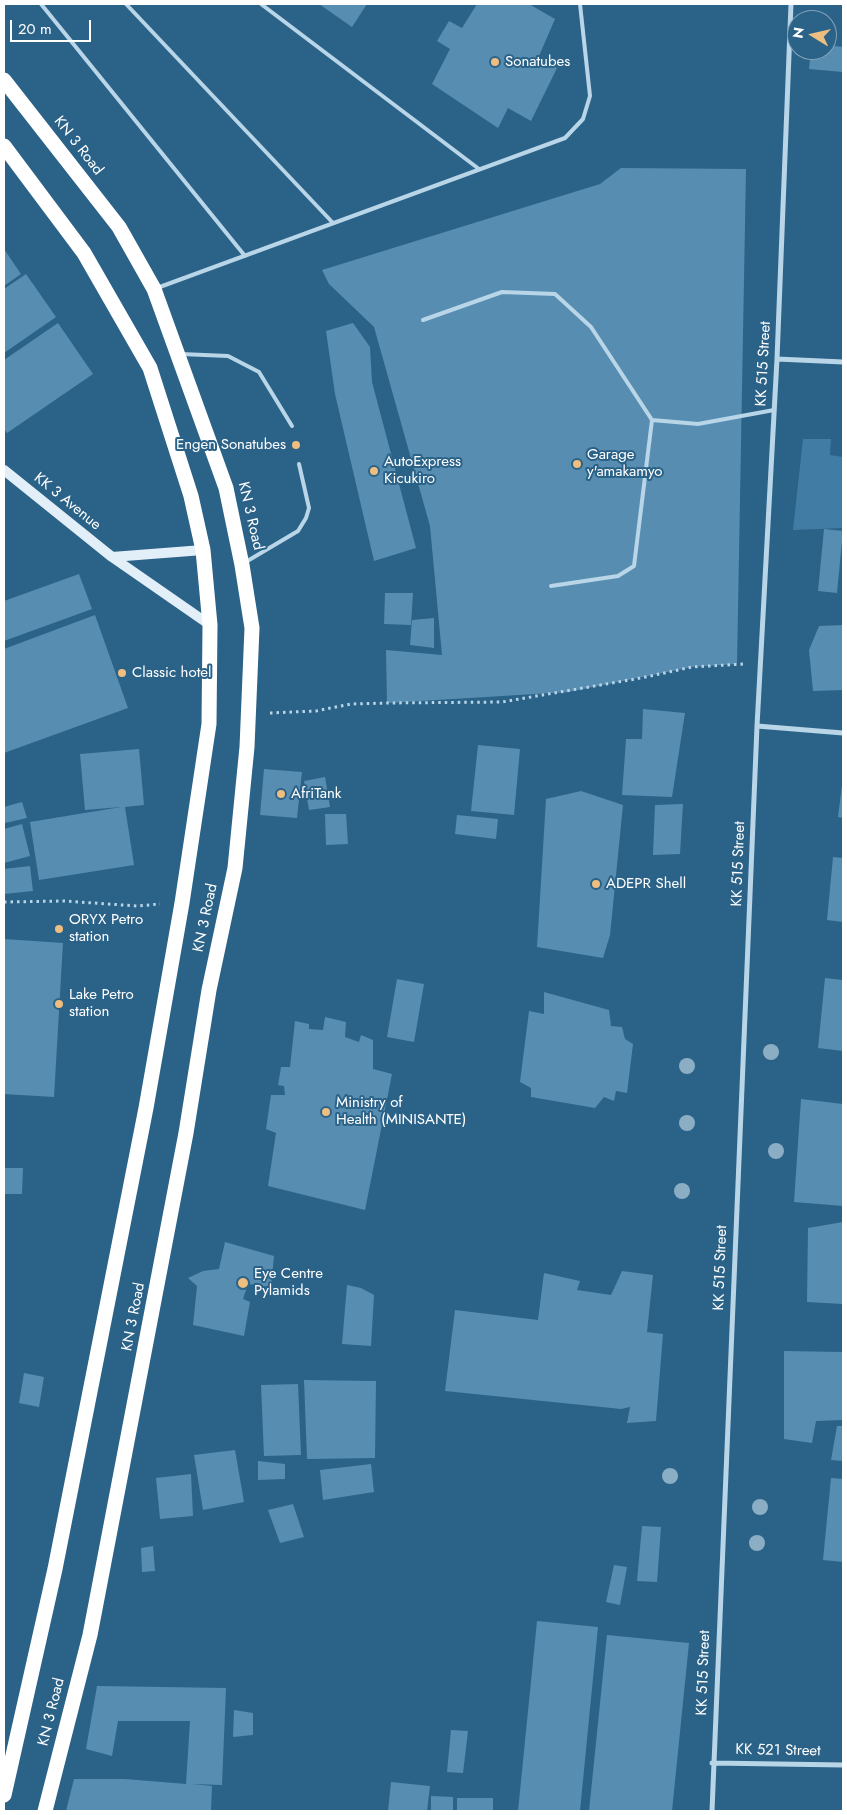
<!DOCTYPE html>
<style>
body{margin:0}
#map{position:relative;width:847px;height:1815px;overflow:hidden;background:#2b6288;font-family:Jost,sans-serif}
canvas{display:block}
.frame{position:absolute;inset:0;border:5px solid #fff;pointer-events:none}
.north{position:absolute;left:787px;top:10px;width:50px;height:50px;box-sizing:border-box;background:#2b6288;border:1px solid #80a1b8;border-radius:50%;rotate:279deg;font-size:14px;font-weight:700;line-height:20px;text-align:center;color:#fff}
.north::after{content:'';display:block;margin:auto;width:18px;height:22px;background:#eebe81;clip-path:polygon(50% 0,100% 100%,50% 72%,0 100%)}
.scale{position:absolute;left:10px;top:20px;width:81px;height:22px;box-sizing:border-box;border:2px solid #fff;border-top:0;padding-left:6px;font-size:15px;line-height:18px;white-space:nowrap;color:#fff;-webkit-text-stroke:4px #2b6288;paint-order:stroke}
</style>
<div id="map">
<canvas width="847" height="1815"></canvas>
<div class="frame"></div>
<div class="north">N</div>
<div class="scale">20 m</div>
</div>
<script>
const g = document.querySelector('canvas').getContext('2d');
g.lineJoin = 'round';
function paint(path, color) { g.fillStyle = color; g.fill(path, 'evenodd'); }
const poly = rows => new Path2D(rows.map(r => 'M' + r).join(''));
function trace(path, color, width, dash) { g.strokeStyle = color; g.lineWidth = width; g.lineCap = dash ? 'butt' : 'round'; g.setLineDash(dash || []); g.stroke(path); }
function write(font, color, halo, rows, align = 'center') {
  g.font = font + ' Jost,sans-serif'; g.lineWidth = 4; g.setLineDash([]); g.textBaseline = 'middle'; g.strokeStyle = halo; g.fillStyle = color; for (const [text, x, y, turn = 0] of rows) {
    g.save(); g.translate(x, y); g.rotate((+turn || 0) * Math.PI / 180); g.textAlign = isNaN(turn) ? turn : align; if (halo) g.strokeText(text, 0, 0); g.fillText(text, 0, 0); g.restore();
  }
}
paint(poly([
 [803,439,831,439,830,455,843,457,843,528,793,530]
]), '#407ca4');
paint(poly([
 [319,4,367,4,352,27],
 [477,4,529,4,555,19,539,56,557,68,531,121,508,108,498,128,432,84,450,49,437,41,449,21,462,28],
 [827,45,843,47,843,72,809,69,811,50,827,50],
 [621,168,746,169,737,664,692,667,568,692,387,703,386,650,442,655,430,526,374,327,329,284,322,270,600,184],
 [4,249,21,274,4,286],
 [26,274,56,317,4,353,4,289],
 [58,323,93,374,7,433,4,429,4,360],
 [353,323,370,347,372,382,416,548,374,561,335,394,326,331],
 [824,529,843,531,837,593,818,591],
 [79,574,92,609,4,641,4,601],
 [385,593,413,593,411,625,384,624],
 [95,615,128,708,4,753,4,649],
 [434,618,434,648,410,645,412,620],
 [843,625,843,690,813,691,809,650,819,626],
 [643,709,685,713,672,797,622,795,626,739,642,739],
 [478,745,520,749,514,815,471,811],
 [139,749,144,805,125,807,134,865,39,880,30,822,121,807,85,810,80,754],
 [264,769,302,772,297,818,260,815],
 [325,777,330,807,309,810,304,781],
 [842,785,843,785,843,818,838,817],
 [581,791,623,805,610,935,603,958,537,947,546,799],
 [22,802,27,818,5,823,4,807],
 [683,804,680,854,653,855,655,805],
 [325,814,346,814,348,844,326,845],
 [457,815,498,819,496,839,455,834],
 [22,824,30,856,4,863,4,829],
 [833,857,843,858,843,922,827,920],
 [30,866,33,891,4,894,4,869],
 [4,939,63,943,54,1097,4,1094],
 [825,978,843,980,843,1051,818,1048],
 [397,979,424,984,414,1042,387,1037],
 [544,992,609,1010,611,1026,622,1027,625,1039,633,1044,627,1093,616,1091,614,1101,604,1097,595,1108,531,1097,531,1088,520,1082,529,1011,544,1014],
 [325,1017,346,1022,345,1037,359,1042,361,1035,373,1040,373,1069,392,1074,365,1210,268,1186,276,1133,266,1129,271,1095,285,1095,284,1086,278,1085,281,1067,290,1067,295,1021,309,1024,309,1029,323,1030],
 [801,1099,843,1104,843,1206,794,1202],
 [4,1168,23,1168,22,1194,4,1194],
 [843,1222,843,1304,807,1302,808,1228],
 [225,1242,274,1256,271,1287,248,1284,243,1299,250,1302,244,1336,193,1325,197,1286,188,1278,203,1271,219,1269],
 [622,1271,653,1275,647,1332,663,1334,656,1421,627,1423,630,1407,621,1409,445,1391,455,1310,538,1320,544,1273,580,1281,577,1290,611,1295],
 [347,1285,361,1288,374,1295,371,1346,342,1344],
 [784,1351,843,1352,843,1420,816,1421,812,1443,784,1439],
 [24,1373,44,1377,39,1407,19,1403],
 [304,1380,376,1381,375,1458,307,1459],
 [298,1384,301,1455,264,1456,261,1385],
 [837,1426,843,1426,843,1461,831,1460],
 [235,1450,244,1502,203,1510,194,1455],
 [258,1461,285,1464,285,1479,258,1480],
 [371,1464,374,1492,323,1500,320,1470],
 [191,1474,193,1516,160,1519,156,1478],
 [831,1478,843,1479,843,1562,823,1560],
 [293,1504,304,1537,280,1543,268,1510],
 [642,1526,661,1527,657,1582,637,1581],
 [153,1546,155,1571,142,1572,141,1548],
 [614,1565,627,1567,620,1605,606,1602],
 [537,1621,598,1627,580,1811,518,1811],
 [607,1635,689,1643,672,1811,589,1811],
 [97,1686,226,1688,222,1785,192,1784,212,1786,211,1811,66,1811,74,1779,125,1779,186,1784,190,1721,118,1721,112,1756,86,1749],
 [234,1710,253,1713,253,1735,233,1737],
 [451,1730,468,1731,463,1773,447,1772],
 [391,1782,430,1786,427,1811,388,1811],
 [431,1796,453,1797,453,1811,431,1811],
 [457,1798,493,1798,493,1811,457,1811]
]), '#578db1');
trace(poly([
 [270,713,316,711,351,704,387,703,502,702,641,678,692,667,744,664],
 [4,902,64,901,137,906,160,904]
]), '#b9d5e8', 3, [2.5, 4]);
trace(poly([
 [41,4,245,256],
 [126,4,333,223],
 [261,4,479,169],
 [157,288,565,138,583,119,590,96,580,4],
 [423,320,502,292,555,294,591,327,652,420,698,424,774,410],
 [181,354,228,356,259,372,292,426],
 [244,563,298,531,306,518,309,508,299,464],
 [551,586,618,576,634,566,652,420]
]), '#b9d5e8', 4);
trace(poly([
 [777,359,843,362],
 [757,726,843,733],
 [712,1763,843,1765],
 [712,1811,757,726,777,359,791,4]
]), '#b9d5e8', 5);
trace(poly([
 [4,470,112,557,210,625],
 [112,557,203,550]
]), '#e2eff8', 10);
trace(poly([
 [4,80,119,227,154,289,226,488,242,565,252,628,247,747,235,868,209,990,186,1133,90,1635,45,1811],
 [4,146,84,253,150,368,191,496,203,550,210,625,209,724,182,903,146,1108,55,1569,4,1795]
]), '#fff', 15);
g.fillStyle = '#8caec5';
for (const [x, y] of [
 [771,1052],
 [687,1066],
 [687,1123],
 [776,1151],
 [682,1191],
 [670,1476],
 [760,1507],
 [757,1543]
]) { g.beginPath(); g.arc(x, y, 8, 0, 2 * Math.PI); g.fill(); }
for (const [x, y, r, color] of [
 [495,62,5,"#eebe81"],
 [296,445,5,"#eebe81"],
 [577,464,5,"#eebe81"],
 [374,471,5,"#eebe81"],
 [122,673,5,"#eebe81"],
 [281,794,5,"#eebe81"],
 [596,884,5,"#eebe81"],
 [59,929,5,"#eebe81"],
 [59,1004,5,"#eebe81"],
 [326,1112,5,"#eebe81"],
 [243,1283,6,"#eebe81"]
]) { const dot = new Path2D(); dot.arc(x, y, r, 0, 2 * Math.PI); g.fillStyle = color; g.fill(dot); trace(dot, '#2b6288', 2); }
write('15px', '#fff', '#2b6288', [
 ["Sonatubes",505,62],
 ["Engen Sonatubes",286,445,"right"],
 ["Garage",587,455],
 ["y'amakamyo",587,472],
 ["AutoExpress",384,462],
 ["Kicukiro",384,479],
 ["Classic hotel",132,673],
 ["AfriTank",291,794],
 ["ADEPR Shell",606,884],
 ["ORYX Petro",69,920],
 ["station",69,937],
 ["Lake Petro",69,995],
 ["station",69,1012],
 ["Ministry of",336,1103],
 ["Health (MINISANTE)",336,1120],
 ["Eye Centre",254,1274],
 ["Pylamids",254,1291]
], 'left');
write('15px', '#fff', '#2b6288', [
 ["KN 3 Road",78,146,52],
 ["KK 515 Street",764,364,-87],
 ["KK 3 Avenue",67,502,39],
 ["KN 3 Road",250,516,77],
 ["KK 515 Street",739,864,-88],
 ["KN 3 Road",206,918,-78],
 ["KK 515 Street",721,1268,-88],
 ["KN 3 Road",134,1317,-79],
 ["KK 515 Street",704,1673,-88],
 ["KN 3 Road",52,1712,-76],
 ["KK 521 Street",778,1751,1]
]);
</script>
